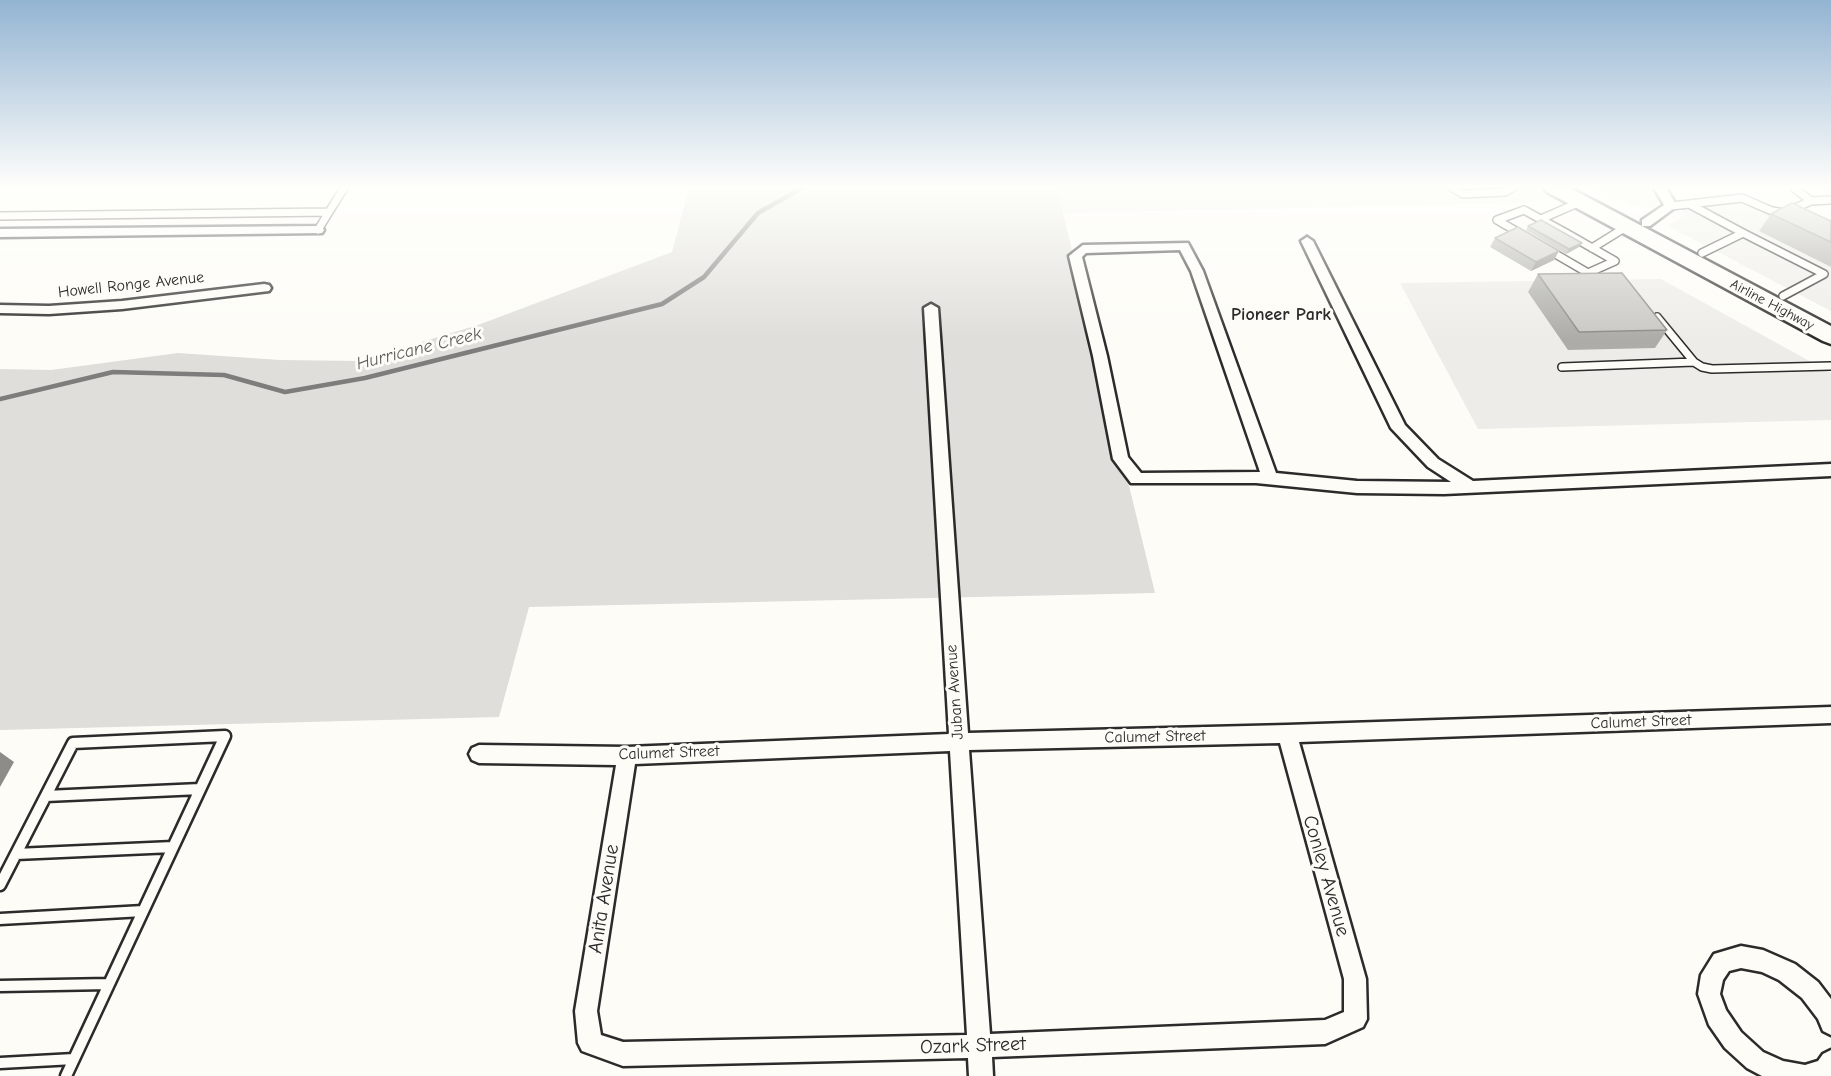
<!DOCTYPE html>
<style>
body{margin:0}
canvas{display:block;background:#fdfcf7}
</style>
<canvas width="1831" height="1076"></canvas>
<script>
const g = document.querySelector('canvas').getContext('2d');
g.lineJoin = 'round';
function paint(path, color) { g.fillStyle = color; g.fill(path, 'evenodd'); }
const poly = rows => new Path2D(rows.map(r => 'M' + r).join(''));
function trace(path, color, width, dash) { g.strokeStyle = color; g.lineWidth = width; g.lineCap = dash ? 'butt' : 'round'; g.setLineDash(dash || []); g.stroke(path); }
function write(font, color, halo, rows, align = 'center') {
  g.font = font + ' "Comic Neue",sans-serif'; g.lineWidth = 6; g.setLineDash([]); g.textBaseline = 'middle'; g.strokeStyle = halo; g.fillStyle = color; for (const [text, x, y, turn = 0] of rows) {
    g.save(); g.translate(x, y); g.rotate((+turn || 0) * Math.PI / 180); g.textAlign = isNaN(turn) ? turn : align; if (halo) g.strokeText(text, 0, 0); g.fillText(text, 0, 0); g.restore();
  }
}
paint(poly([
 [1057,188,1539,188,1557,197,1526,203,1063,213],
 [1595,188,1652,188,1657,198,1657,205,1653,208,1636,207],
 [1741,196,1831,238,1831,311,1668,226,1685,215,1675,201],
 [1661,279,1831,373,1831,420,1478,429,1400,283]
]), '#edece8');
paint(poly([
 [689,188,1057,188,1155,593,529,607,499,717,0,730,0,369,51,370,178,353,280,360,359,361,478,325,672,252]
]), '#dfdeda');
trace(poly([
 [0,399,113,372,224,375,285,392,365,378,662,304,704,277,758,213,802,188]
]), '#7e7d7b', 4.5);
const laneFar1 = poly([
 [1453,188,1463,194,1505,192,1512,188],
 [1794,188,1811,201],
 [1689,204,1742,198,1772,211,1784,213,1811,201,1831,200],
 [1671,206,1689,204,1743,233],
 [1524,210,1566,233,1615,261,1588,273,1497,220,1524,210],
 [0,216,329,212,344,188],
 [1541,219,1580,202],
 [318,230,329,212],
 [1592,248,1626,227],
 [1702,253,1743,233,1824,274,1783,296],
 [1657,317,1694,362,1702,367,1712,369,1831,366],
 [1562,367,1694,362]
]);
const lane = poly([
 [46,796,200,789],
 [16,854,173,847],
 [0,885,73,743,225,736,66,1076],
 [0,919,143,911],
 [0,986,109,984],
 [0,1063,74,1059]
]);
const street = poly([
 [1654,188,1666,188,1677,206,1650,226,1642,226,1642,220,1664,205,1654,188],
 [318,226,322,227,324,230,322,233,0,237,0,229,318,226],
 [1307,237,1313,241,1405,425,1438,459,1473,481,1831,464,1831,476,1444,494,1357,493,1256,483,1131,483,1113,459,1093,356,1069,256,1083,245,1188,243,1203,271,1276,473,1357,481,1451,482,1428,467,1391,428,1301,241,1307,237],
 [1180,250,1191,271,1260,472,1141,473,1128,457,1107,356,1082,257,1086,253,1180,250],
 [264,284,269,285,271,288,269,291,122,309,49,314,0,313,0,305,49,306,122,301,264,284],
 [931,304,938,308,968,733,1287,725,1831,707,1831,723,1299,742,1366,979,1367,1019,1363,1027,1325,1044,992,1057,993,1076,969,1076,968,1058,623,1066,582,1051,578,1043,575,1011,616,765,479,763,472,760,469,754,472,748,479,745,627,747,949,734,924,308,931,304],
 [1280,743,1344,979,1344,1012,1325,1020,990,1034,969,750,1280,743],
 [950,751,967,1035,623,1042,601,1035,597,1011,635,764,950,751],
 [1741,946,1763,950,1795,964,1818,982,1831,999,1831,1035,1823,1031,1818,1019,1802,998,1779,980,1762,972,1741,968,1729,971,1723,980,1720,994,1726,1010,1741,1032,1763,1052,1783,1061,1805,1065,1818,1061,1823,1054,1831,1050,1831,1076,1762,1076,1747,1068,1725,1048,1709,1025,1698,994,1701,975,1714,954,1741,946]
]);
const highway = poly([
 [1544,188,1570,188,1831,326,1831,344,1823,341,1547,192,1544,188]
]);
trace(laneFar1, '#2b2b2b', 10);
trace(lane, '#2b2b2b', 15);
trace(street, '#2b2b2b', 5);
trace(highway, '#2b2b2b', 5);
trace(laneFar1, '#fdfcf7', 7);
trace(lane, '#fdfcf7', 10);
paint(street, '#fdfcf7');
paint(highway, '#fdfcf7');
paint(poly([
 [1771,214,1831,221,1831,267,1759,231],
 [1528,226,1579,247,1566,254,1526,230],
 [1495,238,1554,260,1531,271,1490,247],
 [1538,274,1667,330,1655,348,1568,350,1528,292]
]), '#adaca9');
paint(poly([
 [1582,243,1579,247,1566,254,1569,249],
 [1559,251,1554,260,1531,271,1536,262],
 [0,752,14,762,0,787]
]), '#8d8c89');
const building = poly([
 [1792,203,1831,221,1831,242,1771,214,1792,203],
 [1541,220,1582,243,1569,249,1528,226,1541,220],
 [1518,227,1559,251,1536,262,1495,238,1518,227],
 [1622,273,1667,330,1579,332,1538,274,1622,273]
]);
paint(building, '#c9c8c4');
trace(building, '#8d8c89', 1.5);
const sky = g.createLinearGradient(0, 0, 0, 339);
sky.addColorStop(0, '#93b4d2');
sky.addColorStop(0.55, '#fefefb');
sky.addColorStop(1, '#fefefb00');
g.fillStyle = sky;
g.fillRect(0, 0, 1831, 339);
write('14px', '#2b2b2b', '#fdfcf7', [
 ["Airline Highway",1772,305,28]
]);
write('16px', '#2b2b2b', '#fdfcf7', [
 ["Howell Ronge Avenue",131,285,-6],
 ["Juban Avenue",955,692,-94],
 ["Calumet Street",1641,722,-2],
 ["Calumet Street",1155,737,-1],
 ["Calumet Street",669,753,-2]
]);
write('bold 18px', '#2b2b2b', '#fdfcf7', [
 ["Pioneer Park",1281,315]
]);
write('italic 18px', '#5b5b5a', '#fdfcf7', [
 ["Hurricane Creek",419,349,-14]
]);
write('20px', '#2b2b2b', '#fdfcf7', [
 ["Conley Avenue",1326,876,74],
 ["Anita Avenue",604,899,-81],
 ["Ozark Street",973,1046,-2]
]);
</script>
